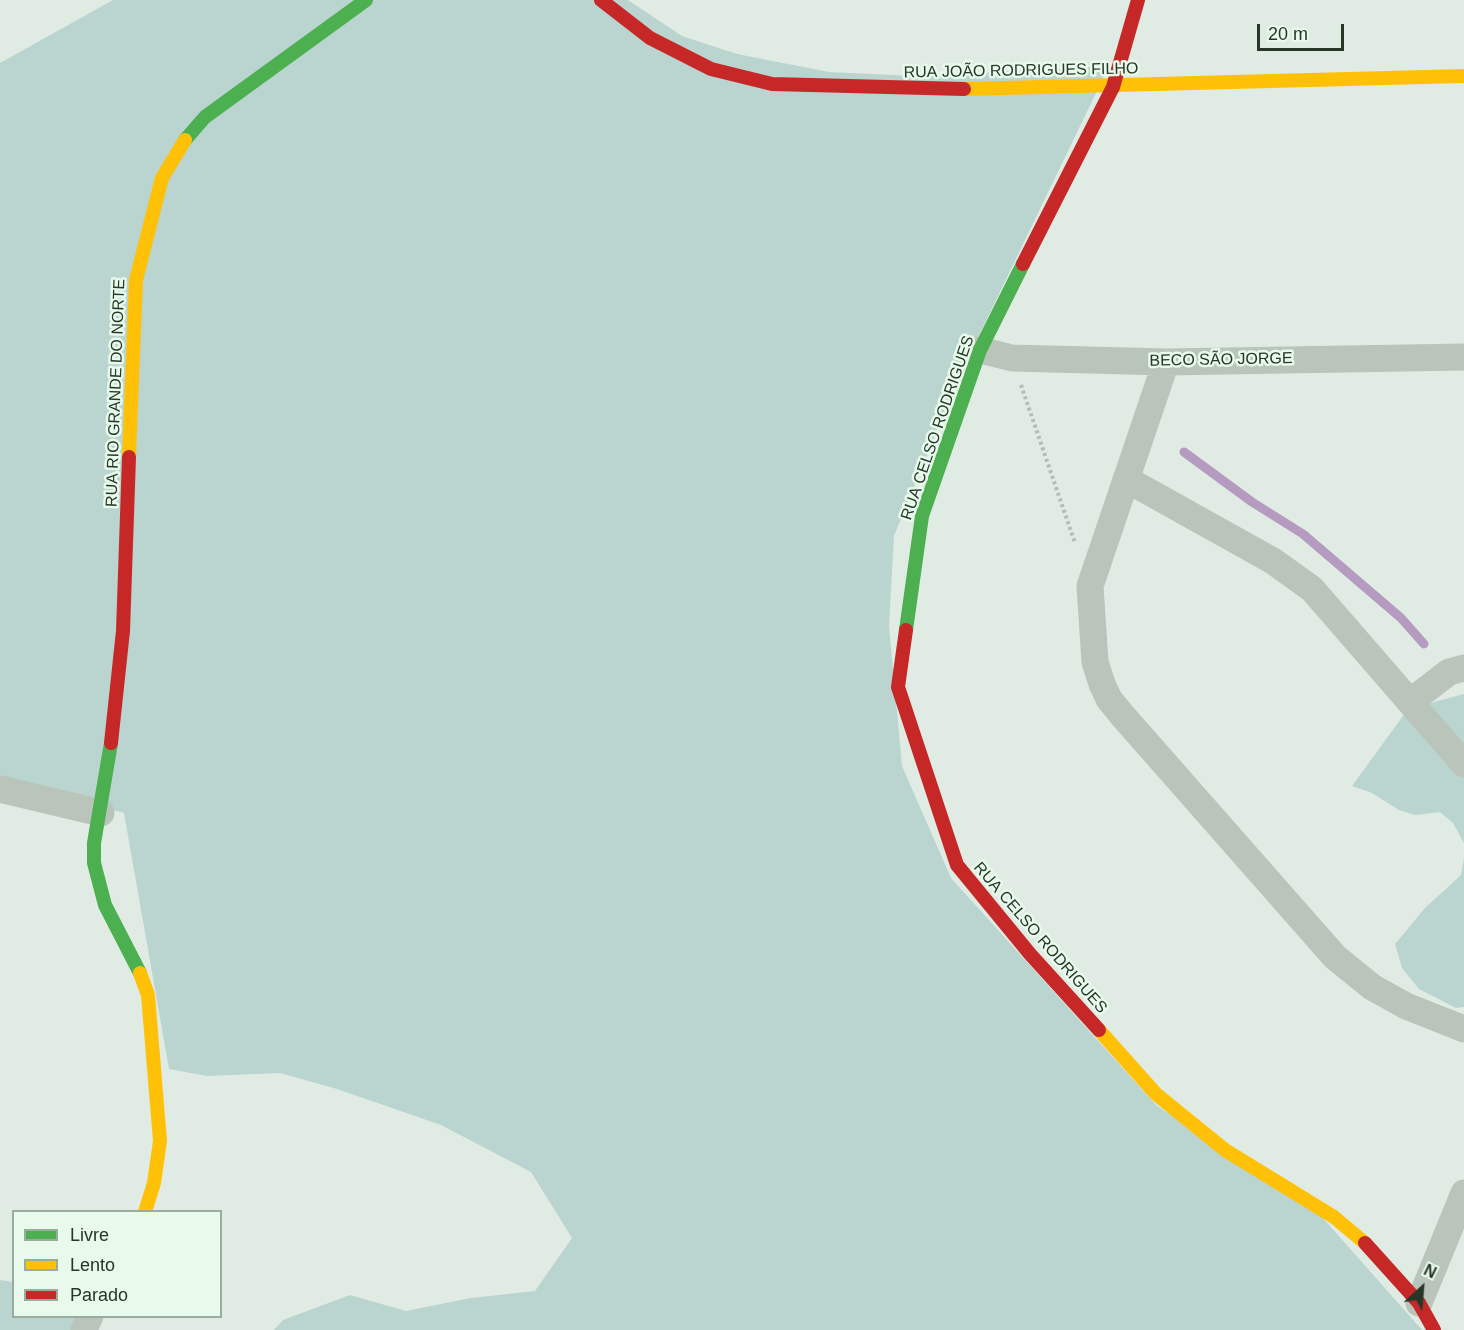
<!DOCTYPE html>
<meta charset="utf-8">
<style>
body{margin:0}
#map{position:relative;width:1464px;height:1330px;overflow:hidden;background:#e0ece3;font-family:Helvetica,sans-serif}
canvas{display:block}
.legend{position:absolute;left:12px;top:1210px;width:210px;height:108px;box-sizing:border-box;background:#e7faeb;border:2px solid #9aac9d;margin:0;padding:8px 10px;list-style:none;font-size:18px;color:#273627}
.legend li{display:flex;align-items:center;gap:12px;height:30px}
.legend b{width:30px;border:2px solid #9aac9d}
.north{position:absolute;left:1392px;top:1258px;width:60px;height:60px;-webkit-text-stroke:4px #e7faeb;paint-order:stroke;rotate:26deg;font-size:16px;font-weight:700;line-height:24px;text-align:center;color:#273627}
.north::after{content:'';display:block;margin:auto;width:21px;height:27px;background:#273627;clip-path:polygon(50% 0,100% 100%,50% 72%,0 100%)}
.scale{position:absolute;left:1257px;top:24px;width:87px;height:27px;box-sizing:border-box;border:3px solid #273627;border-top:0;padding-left:8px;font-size:18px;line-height:21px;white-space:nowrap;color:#273627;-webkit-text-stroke:4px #e7faeb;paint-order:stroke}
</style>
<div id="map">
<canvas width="1464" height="1330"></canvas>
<ul class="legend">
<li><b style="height:8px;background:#4caf50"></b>Livre</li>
<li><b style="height:8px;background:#ffc107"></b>Lento</li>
<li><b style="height:8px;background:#c62828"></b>Parado</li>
</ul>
<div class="north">N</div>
<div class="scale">20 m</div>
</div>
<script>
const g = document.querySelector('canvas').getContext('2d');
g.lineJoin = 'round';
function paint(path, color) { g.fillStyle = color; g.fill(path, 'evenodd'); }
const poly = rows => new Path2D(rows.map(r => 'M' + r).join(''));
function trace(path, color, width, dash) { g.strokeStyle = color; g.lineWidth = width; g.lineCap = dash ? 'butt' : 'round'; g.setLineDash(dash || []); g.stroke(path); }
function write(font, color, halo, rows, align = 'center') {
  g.font = font + ' Helvetica,sans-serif'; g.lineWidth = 5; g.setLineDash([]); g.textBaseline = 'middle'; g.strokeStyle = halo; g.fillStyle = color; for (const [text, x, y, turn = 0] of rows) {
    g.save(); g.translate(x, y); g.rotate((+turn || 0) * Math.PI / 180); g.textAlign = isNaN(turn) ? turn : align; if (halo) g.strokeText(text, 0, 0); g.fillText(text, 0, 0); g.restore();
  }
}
paint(poly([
 [113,0,628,0,682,36,737,54,829,72,914,76,1109,66,956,383,894,536,889,626,902,766,951,878,1156,1105,1322,1217,1422,1330,274,1330,283,1320,350,1295,406,1311,471,1298,535,1291,572,1238,531,1172,441,1125,337,1089,280,1073,207,1076,169,1069,124,813,0,779,0,63],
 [1464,694,1464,843,1453,823,1440,812,1415,815,1399,810,1372,793,1352,786,1408,709],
 [1464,858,1464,1007,1456,1008,1419,989,1402,968,1395,944,1425,908,1461,875],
 [0,1280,13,1282,14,1316,81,1317,89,1330,0,1330]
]), '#bad4d0');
trace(poly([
 [1184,452,1252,502,1303,534,1401,618,1424,644]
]), '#b59bbf', 9);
trace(poly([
 [1021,385,1075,543]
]), '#b1beb3', 4, [3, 3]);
trace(poly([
 [980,350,1012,358,1166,362,1464,357],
 [1166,362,1090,586,1095,662,1102,684,1109,699,1122,715,1335,957,1372,987,1406,1006,1464,1029],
 [1126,479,1273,561,1312,589,1410,702],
 [1464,668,1449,672,1410,702,1464,764],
 [0,789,101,813],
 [1419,1303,1464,1193],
 [84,1330,90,1316]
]), '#b9c5bb', 27);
trace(poly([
 [185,140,205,117,366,0],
 [906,630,922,516,980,350,1023,264],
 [111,743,94,843,94,863,105,905,140,973]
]), '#4caf50', 14);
trace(poly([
 [964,89,1464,76],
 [129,457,136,280,162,178,185,140],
 [140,973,148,995,160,1141,154,1183,145,1212],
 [1099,1030,1156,1094,1225,1150,1334,1217,1365,1243]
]), '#ffc107', 14);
trace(poly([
 [601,0,650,38,711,69,772,84,964,89],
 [1023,264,1113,87,1138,0],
 [906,630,898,687,957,865,1030,954,1099,1030],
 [111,743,123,631,129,457],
 [1365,1243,1419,1303,1434,1330]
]), '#c62828', 14);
write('16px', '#273627', '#e7faeb', [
 ["RUA JOÃO RODRIGUES FILHO",1021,71,-1],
 ["BECO SÃO JORGE",1221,360,-1],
 ["RUA RIO GRANDE DO NORTE",116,393,-88],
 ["RUA CELSO RODRIGUES",938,428,-71],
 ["RUA CELSO RODRIGUES",1040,938,49]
]);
</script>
